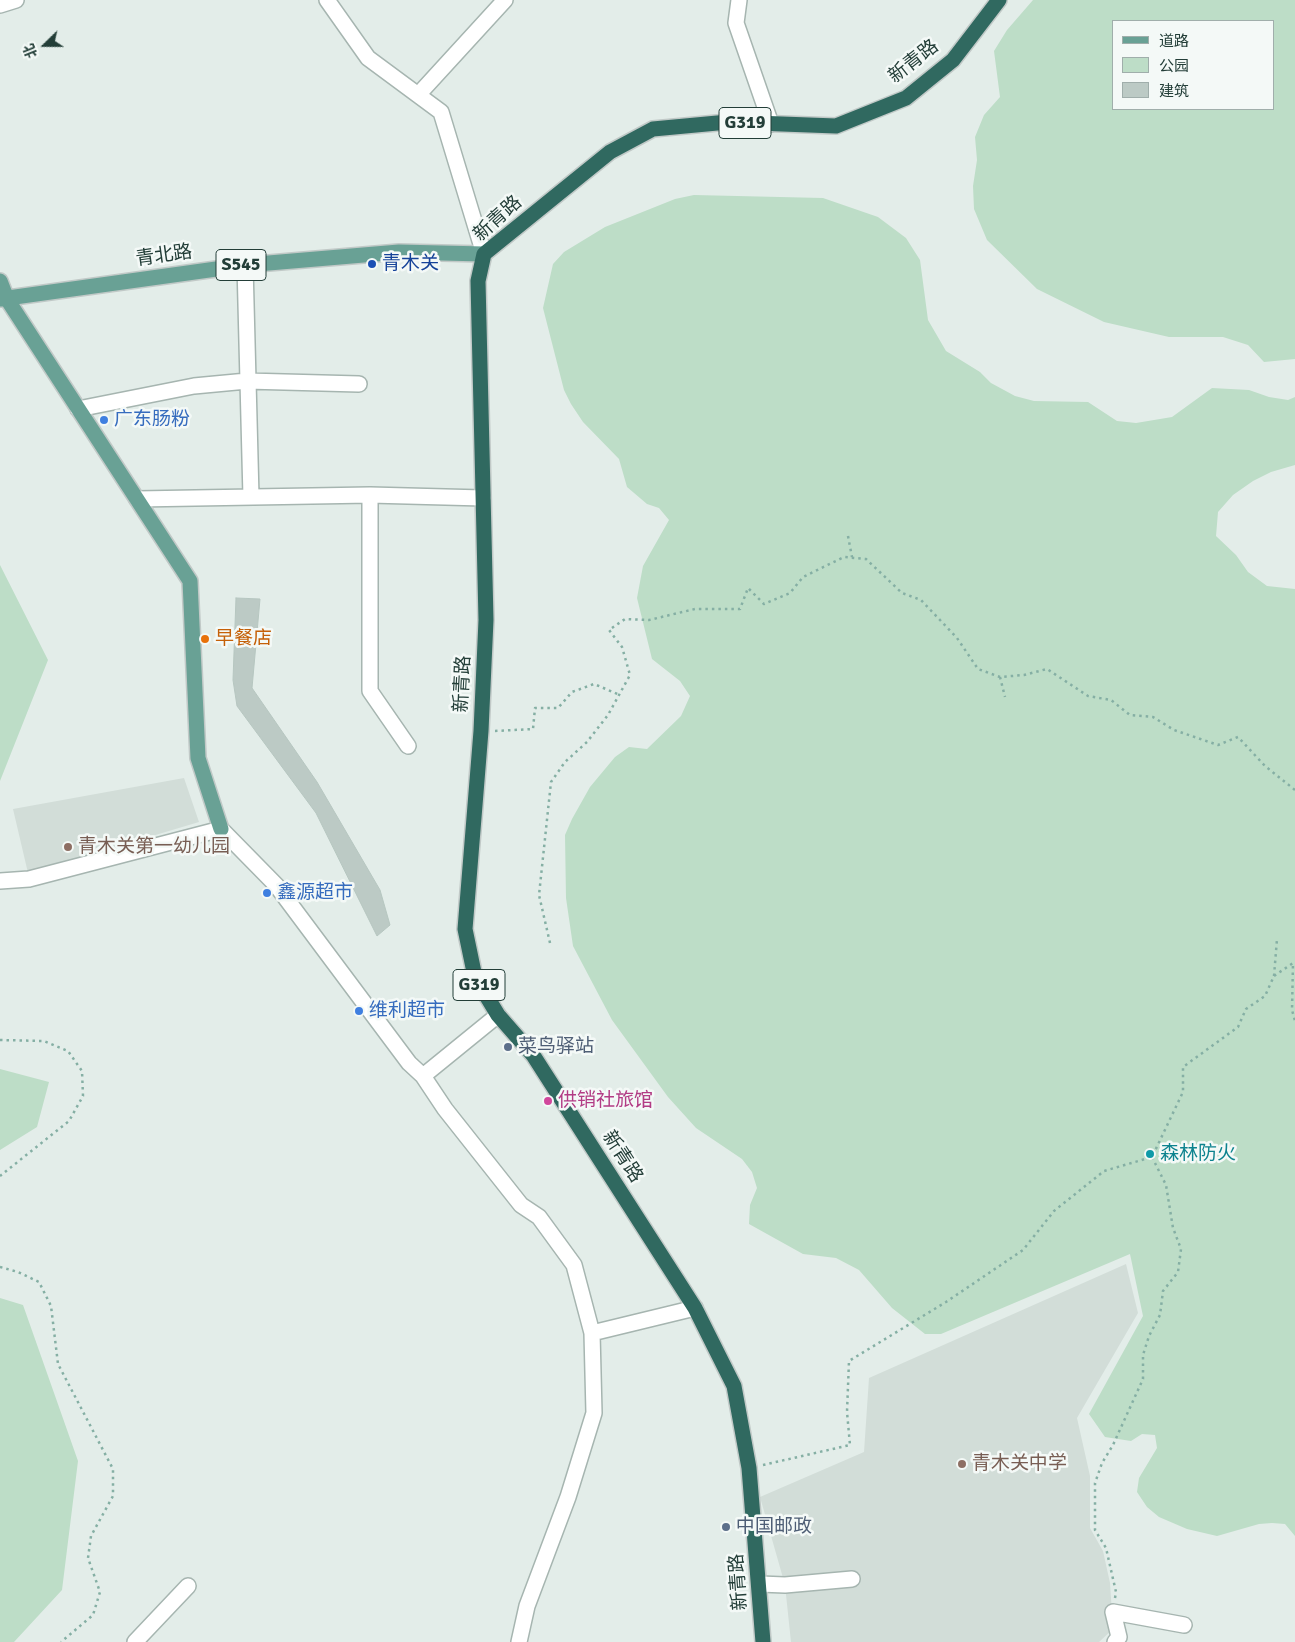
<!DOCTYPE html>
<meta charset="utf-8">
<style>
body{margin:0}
#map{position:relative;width:1295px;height:1642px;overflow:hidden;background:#e3ede9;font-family:Signika,"Noto Sans SC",sans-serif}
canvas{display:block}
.legend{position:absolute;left:1112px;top:20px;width:162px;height:90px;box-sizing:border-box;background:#f4f9f7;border:1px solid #a0aeab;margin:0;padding:6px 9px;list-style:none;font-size:15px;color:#233e38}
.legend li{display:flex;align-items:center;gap:10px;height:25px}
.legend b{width:25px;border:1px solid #a0aeab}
.north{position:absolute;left:20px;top:20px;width:50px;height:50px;-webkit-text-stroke:4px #f4f9f7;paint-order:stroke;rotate:248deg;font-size:14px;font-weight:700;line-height:20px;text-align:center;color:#233e38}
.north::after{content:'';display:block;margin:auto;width:18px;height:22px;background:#233e38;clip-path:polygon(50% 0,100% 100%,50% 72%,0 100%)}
</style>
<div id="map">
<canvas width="1295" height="1642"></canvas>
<ul class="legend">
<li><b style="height:6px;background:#69a195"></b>道路</li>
<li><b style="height:14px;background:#bdddc7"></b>公园</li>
<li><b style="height:14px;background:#bccac5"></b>建筑</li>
</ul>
<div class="north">北</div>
</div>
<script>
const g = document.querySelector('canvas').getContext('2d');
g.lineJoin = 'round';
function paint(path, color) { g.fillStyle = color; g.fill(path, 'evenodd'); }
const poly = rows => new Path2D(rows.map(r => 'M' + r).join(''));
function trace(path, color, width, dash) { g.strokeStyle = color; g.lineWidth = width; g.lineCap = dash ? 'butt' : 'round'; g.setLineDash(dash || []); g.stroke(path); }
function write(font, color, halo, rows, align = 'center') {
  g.font = font + ' Signika,"Noto Sans SC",sans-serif'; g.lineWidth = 5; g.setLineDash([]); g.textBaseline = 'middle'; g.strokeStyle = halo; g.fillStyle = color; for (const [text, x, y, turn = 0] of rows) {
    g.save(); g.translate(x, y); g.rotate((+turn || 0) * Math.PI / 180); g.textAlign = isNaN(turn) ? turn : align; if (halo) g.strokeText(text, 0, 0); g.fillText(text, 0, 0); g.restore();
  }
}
paint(poly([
 [184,778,199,822,28,873,13,809],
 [1126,1264,1138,1313,1077,1418,1090,1476,1090,1528,1103,1551,1110,1583,1113,1629,1099,1642,791,1642,785,1585,760,1497,864,1452,869,1378]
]), '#d2ddd8');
paint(poly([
 [1033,0,1295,0,1295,359,1264,362,1248,345,1223,337,1169,337,1104,322,1037,289,987,240,974,209,973,186,977,160,975,137,984,115,1000,97,994,51,1007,30],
 [1114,21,1274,21,1274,109,1114,109],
 [694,195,823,198,878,217,906,238,920,260,928,320,946,351,980,372,991,383,1015,396,1034,401,1088,402,1117,421,1136,423,1172,417,1212,388,1249,390,1269,397,1288,400,1295,397,1295,465,1271,472,1253,481,1233,495,1218,512,1216,536,1236,555,1248,572,1267,586,1295,589,1295,1536,1285,1524,1272,1523,1259,1524,1217,1536,1187,1529,1159,1517,1147,1507,1137,1492,1139,1478,1157,1448,1155,1435,1142,1434,1131,1441,1105,1437,1089,1414,1143,1316,1130,1254,941,1334,925,1334,892,1308,859,1270,836,1258,803,1254,749,1224,750,1205,757,1188,752,1172,742,1159,696,1128,668,1097,612,1020,573,946,566,898,565,835,572,819,590,787,615,757,629,747,647,749,681,716,690,696,680,681,652,659,637,598,643,566,669,520,659,508,647,504,627,487,619,459,583,422,571,404,564,390,543,308,553,264,564,252,605,227,675,199],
 [0,565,48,660,0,781],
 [0,1069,49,1082,37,1127,0,1150],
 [0,1298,23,1305,78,1461,62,1590,14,1642,0,1642]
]), '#bdddc7');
const building = poly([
 [236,598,260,599,252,688,317,782,380,890,390,925,377,936,316,813,237,706,233,680,236,598]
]);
paint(building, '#bccac5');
trace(building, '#b6c6c0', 1);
const minor = poly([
 [327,0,368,58,441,112,484,254],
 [739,0,736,23,771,124],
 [0,5,16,0],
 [418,95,505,0],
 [245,265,251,497],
 [78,409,194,386,247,381,359,384],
 [370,495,370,691,408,746],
 [137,499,370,495,483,498],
 [0,881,29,879,221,829,276,885,409,1063,423,1076,445,1109,521,1205,539,1217,574,1265,592,1333,695,1308],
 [423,1076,498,1015],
 [760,1584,785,1585,852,1579],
 [135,1642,188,1586],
 [519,1642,527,1606,568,1497,594,1413,592,1333],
 [1115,1642,1119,1637,1113,1612,1184,1625]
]);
const major = poly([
 [0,281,7,299,190,581,198,758,221,829],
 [0,299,245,265,399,252,484,254]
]);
const highway = poly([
 [763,1642,749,1468,734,1386,695,1308,533,1055,498,1015,475,977,465,929,481,731,486,620,478,281,484,254,610,152,653,129,728,122,836,126,906,98,953,60,999,0]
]);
trace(minor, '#a6b5b0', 18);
trace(major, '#c1c9c7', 18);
trace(highway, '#c1c9c7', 18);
trace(poly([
 [848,536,852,557],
 [1000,677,1005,697],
 [495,731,533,729,535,708,558,708,572,692,594,684,620,695],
 [550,943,539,895,551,782,565,762,587,742,608,715,630,675,622,647,609,630,625,619,649,620,695,609,740,609,748,588,764,604,790,593,803,577,844,557,866,559,902,593,921,600,957,638,978,669,1000,677,1024,675,1047,669,1088,696,1111,700,1130,715,1153,717,1174,730,1218,745,1238,737,1265,766,1295,790],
 [1274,976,1277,939],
 [0,1040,44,1041,68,1051,82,1071,83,1096,69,1121,0,1176],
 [0,1267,18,1272,39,1282,51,1306,58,1364,113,1469,113,1496,91,1536,88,1558,100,1592,93,1615,61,1642],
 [763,1465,850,1445,847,1412,849,1361,946,1302,1023,1250,1054,1211,1104,1171,1152,1157,1183,1092,1183,1067,1238,1027,1246,1009,1265,996,1274,976,1293,963,1292,1010,1295,1021],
 [1115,1598,1116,1592,1106,1548,1095,1530,1095,1483,1102,1463,1113,1445,1143,1379,1143,1355,1149,1336,1160,1315,1163,1291,1178,1272,1181,1249,1173,1228,1166,1185,1152,1157]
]), '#85afa4', 2.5, [2.5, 4]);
trace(minor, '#fff', 15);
trace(major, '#69a195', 15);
trace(highway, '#306960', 15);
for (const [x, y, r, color] of [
 [372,264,5,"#1a4fb4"],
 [104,420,5,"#3f7fe0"],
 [205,639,5,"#e8710a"],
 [68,847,5,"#8d6e63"],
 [267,893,5,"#3f7fe0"],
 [359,1011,5,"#3f7fe0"],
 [508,1047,5,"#5c6f8a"],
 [548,1101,5,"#d1479c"],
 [1150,1154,5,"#0f9aa8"],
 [962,1464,5,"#8d6e63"],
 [726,1527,5,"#5c6f8a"]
]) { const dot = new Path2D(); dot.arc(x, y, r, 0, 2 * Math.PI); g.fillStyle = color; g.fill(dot); trace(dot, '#f4f9f7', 2); }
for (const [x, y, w] of [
 [745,123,52],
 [241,265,50],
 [479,985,52]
]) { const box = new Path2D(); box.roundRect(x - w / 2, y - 15.5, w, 31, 4); g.fillStyle = '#f4f9f7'; g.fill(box); trace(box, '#233e38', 1); }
write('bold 18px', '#233e38', null, [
 ["G319",745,123],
 ["S545",241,265],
 ["G319",479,985]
]);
write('19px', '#233e38', '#f4f9f7', [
 ["新青路",914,62,-38],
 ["新青路",498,219,-42],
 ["青北路",164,256,-8],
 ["新青路",463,684,-87],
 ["新青路",622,1157,57],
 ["新青路",739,1582,-94]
]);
write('19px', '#164399', '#f4f9f7', [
 ["青木关",382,264]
], 'left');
write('19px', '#366cbe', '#f4f9f7', [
 ["广东肠粉",114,420],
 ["鑫源超市",277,893],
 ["维利超市",369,1011]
], 'left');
write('19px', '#c56008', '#f4f9f7', [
 ["早餐店",215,639]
], 'left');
write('19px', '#785e54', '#f4f9f7', [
 ["青木关第一幼儿园",78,847],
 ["青木关中学",972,1464]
], 'left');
write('19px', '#4e5e75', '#f4f9f7', [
 ["菜鸟驿站",518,1047],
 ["中国邮政",736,1527]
], 'left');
write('19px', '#b23c85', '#f4f9f7', [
 ["供销社旅馆",558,1101]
], 'left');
write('19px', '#0d838f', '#f4f9f7', [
 ["森林防火",1160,1154]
], 'left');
</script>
